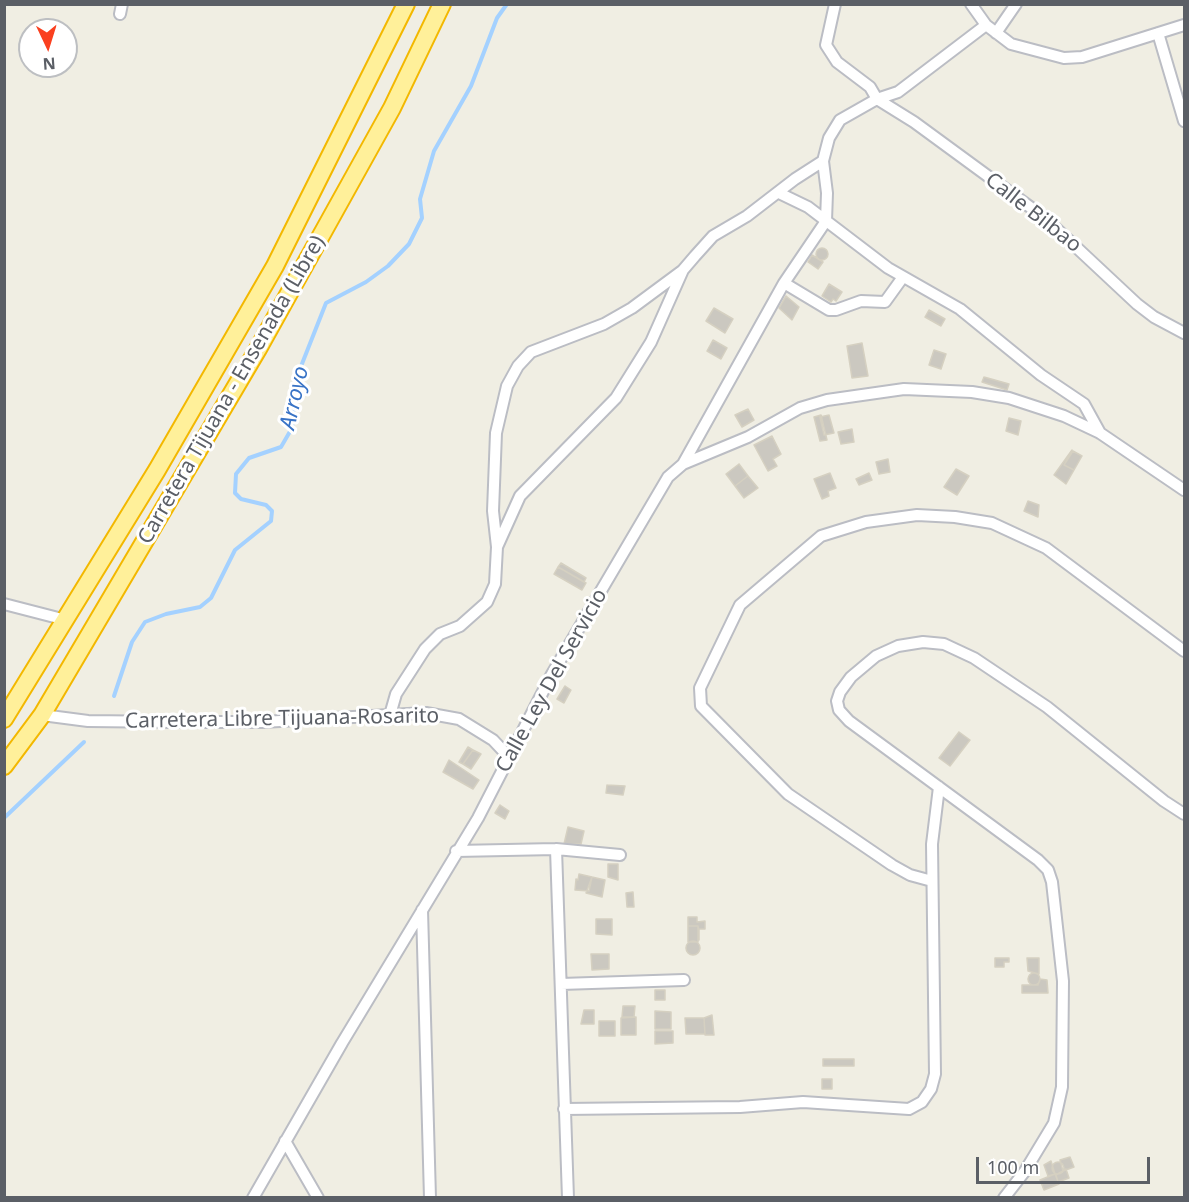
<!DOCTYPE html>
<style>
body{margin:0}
#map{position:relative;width:1189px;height:1202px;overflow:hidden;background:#f0eee3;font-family:"Noto Sans",sans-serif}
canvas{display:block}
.frame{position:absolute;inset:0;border:6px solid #5b5f66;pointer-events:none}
.north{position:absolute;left:18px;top:18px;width:60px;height:60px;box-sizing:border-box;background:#fff;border:2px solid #bdbfc2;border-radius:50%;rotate:176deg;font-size:16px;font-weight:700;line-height:24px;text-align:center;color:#5b5f66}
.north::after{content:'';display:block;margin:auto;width:21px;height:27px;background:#fa401f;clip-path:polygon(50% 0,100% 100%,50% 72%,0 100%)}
.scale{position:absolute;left:976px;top:1157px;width:174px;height:27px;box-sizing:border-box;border:3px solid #5b5f66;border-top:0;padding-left:8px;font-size:18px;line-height:21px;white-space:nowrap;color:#5b5f66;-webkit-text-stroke:4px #fff;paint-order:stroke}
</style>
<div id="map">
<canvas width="1189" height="1202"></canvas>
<div class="frame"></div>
<div class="north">N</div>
<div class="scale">100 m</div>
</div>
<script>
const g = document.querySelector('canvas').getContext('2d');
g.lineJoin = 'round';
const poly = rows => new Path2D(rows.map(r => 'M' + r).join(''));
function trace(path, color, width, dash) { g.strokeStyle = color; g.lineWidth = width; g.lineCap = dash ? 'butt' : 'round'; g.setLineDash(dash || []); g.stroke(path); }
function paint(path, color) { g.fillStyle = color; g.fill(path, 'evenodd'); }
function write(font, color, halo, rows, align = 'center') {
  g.font = font + ' "Noto Sans",sans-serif'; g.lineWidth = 6; g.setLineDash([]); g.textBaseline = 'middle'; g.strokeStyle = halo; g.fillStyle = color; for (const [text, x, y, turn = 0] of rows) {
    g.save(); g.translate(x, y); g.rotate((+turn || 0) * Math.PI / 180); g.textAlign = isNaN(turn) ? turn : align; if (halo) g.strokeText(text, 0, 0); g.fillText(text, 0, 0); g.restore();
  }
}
trace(poly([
 [114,696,132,642,145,622,166,614,200,607,211,598,235,550,271,521,272,511,266,505,241,499,235,493,236,474,249,458,281,447,292,428,296,379,326,303,366,282,388,266,409,244,422,218,420,199,434,151,471,86,497,18,507,4],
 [4,818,84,742]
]), '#a4d1ff', 4);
const building = poly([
 '816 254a6 6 0 1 1 12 0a6 6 0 1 1-12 0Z',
 [812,255,823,262,818,269,808,262,812,255],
 [829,284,842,292,836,301,833,299,831,302,822,296,829,284],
 [786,296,799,307,792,320,779,308,786,296],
 [714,308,733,319,725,333,706,321,714,308],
 [929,310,945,319,941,326,925,317,929,310],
 [713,340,727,348,721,359,707,351,713,340],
 [862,343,868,376,852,378,847,346,862,343],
 [934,350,946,354,941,369,929,365,934,350],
 [984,377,1009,384,1007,390,982,382,984,377],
 [748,409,754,420,742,427,735,415,748,409],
 [821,415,827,440,820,441,814,417,821,415],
 [829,415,834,433,824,435,820,417,829,415],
 [1009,418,1021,421,1018,435,1006,431,1009,418],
 [852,429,854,442,841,444,838,432,852,429],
 [772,436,781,454,773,459,777,466,768,471,754,445,772,436],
 [1072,450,1064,465,1074,470,1066,484,1054,475,1072,450],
 [1073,451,1082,456,1074,470,1064,465,1073,451],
 [888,459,890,472,879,474,876,462,888,459],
 [739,464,748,476,735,486,726,474,739,464],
 [956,469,969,476,957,495,944,487,956,469],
 [830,473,836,488,828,491,829,496,822,499,814,479,830,473],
 [869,473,872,480,859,485,856,479,869,473],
 [748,476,758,488,744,498,735,486,748,476],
 [1028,501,1039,505,1038,517,1024,511,1028,501],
 [561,563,586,578,584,582,558,567,561,563],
 [558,567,586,583,582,590,554,574,558,567],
 [565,686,571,690,564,703,557,699,565,686],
 [959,732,970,740,950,766,939,758,959,732],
 [468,747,473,750,463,764,459,762,468,747],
 [473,750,481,754,471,769,463,764,473,750],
 [449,760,479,780,473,789,443,772,449,760],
 [607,785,625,786,623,795,606,793,607,785],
 [500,805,509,811,505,819,495,813,500,805],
 [568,827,584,831,581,844,564,844,568,827],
 [608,864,618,864,618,880,608,877,608,864],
 [579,874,592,877,589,891,575,890,576,879,578,880,579,874],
 [592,877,605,880,602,897,586,893,592,877],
 [633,892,634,907,627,907,626,893,633,892],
 [688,917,697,917,697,922,705,921,705,929,699,929,699,940,698,926,688,926,688,917],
 [596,919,612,919,612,935,596,934,596,919],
 [688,926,698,926,698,942,688,942,688,926],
 '686 948a7 7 0 1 1 14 0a7 7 0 1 1-14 0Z',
 [591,954,609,954,609,969,592,970,591,954],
 [995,958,1009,958,1009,962,1004,962,1004,967,995,967,995,958],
 [1027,958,1039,958,1039,974,1028,971,1027,958],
 '1028 979a6 6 0 1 1 12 0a6 6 0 1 1-12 0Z',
 [1040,979,1047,980,1048,993,1022,993,1022,985,1038,985,1040,979],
 [655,990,665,990,665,1000,655,1000,655,990],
 [623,1006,635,1006,634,1017,622,1017,623,1006],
 [584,1010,594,1010,594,1024,581,1024,584,1010],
 [655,1011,671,1012,671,1029,655,1029,655,1011],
 [712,1015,714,1035,705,1035,704,1018,712,1015],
 [636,1017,636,1035,621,1035,621,1018,636,1017],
 [685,1018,704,1018,705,1034,686,1034,685,1018],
 [599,1021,615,1021,615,1036,599,1036,599,1021],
 [655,1031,673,1031,673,1043,655,1044,655,1031],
 [823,1059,854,1059,854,1066,823,1066,823,1059],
 [822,1079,832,1079,832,1089,822,1089,822,1079],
 [1070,1157,1074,1167,1063,1171,1060,1160,1070,1157],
 [1051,1161,1055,1174,1048,1176,1044,1165,1051,1161],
 '1052 1168a6 6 0 1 1 12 0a6 6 0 1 1-12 0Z',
 [1066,1169,1069,1178,1058,1182,1056,1175,1066,1169],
 [1055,1174,1059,1184,1044,1190,1040,1180,1055,1174]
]);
paint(building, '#cbc8c0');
trace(building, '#d5d0c1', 1.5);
const minor = poly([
 [835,4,826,45,837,62,870,87,877,99,914,122,1045,218,1137,304,1154,317,1184,333],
 [971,4,986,25,1011,44,1064,58,1082,57,1184,25],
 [120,14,122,4],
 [996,33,1016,4],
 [1158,33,1184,121],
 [779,193,808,207,888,268,960,309,1041,375,1084,404,1100,433],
 [784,283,829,310,836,310,861,301,885,302,903,277],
 [683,464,748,437,800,408,827,400,904,389,972,392,1009,398,1064,416,1100,433,1184,490],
 [497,547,493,511,496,433,507,386,518,366,531,352,604,324,632,308,682,271],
 [4,604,66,620],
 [42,715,88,721,175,722,262,722,426,713,459,719,493,740,509,757],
 [390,715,396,694,425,649,440,634,460,626,487,602,495,584,497,547,520,496,616,398,651,342,683,270,695,256,713,236,747,216,795,179,823,161,829,138,840,120,877,99,898,92,986,25],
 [556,849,568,1198],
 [456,851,556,849,620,855],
 [932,881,910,875,892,865,788,794,701,706,700,688,740,605,821,536,866,522,917,515,955,517,992,523,1046,548,1184,651],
 [422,910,430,1198],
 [561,984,684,980],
 [564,1109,740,1107,803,1102,909,1109,922,1102,931,1089,935,1074,932,844,939,787],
 [285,1141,318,1198],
 [253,1198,342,1043,478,818,552,674,668,477,683,464,784,283,826,221,827,193,823,161],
 [1004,1198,1025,1171,1054,1123,1062,1087,1063,981,1052,882,1048,870,1038,860,849,721,839,710,837,701,840,692,851,677,876,656,898,646,923,642,944,644,974,658,1047,707,1164,801,1184,814]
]);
const trunk = poly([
 [4,719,157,470,275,266,406,4],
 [4,766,42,715,258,349,392,108,442,4]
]);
trace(minor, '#bbbdc4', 14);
trace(trunk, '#f3b800', 20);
trace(minor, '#fff', 10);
trace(trunk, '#fff09a', 16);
write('21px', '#5b5f66', '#fff', [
 ["Calle Bilbao",1033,213,38],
 ["Carretera Tijuana - Ensenada (Libre)",232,390,-60],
 ["Calle Ley Del Servicio",552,681,-61],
 ["Carretera Libre Tijuana-Rosarito",282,719,-1]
]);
write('italic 22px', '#3873c6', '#fff', [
 ["Arroyo",295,398,-77]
]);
</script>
